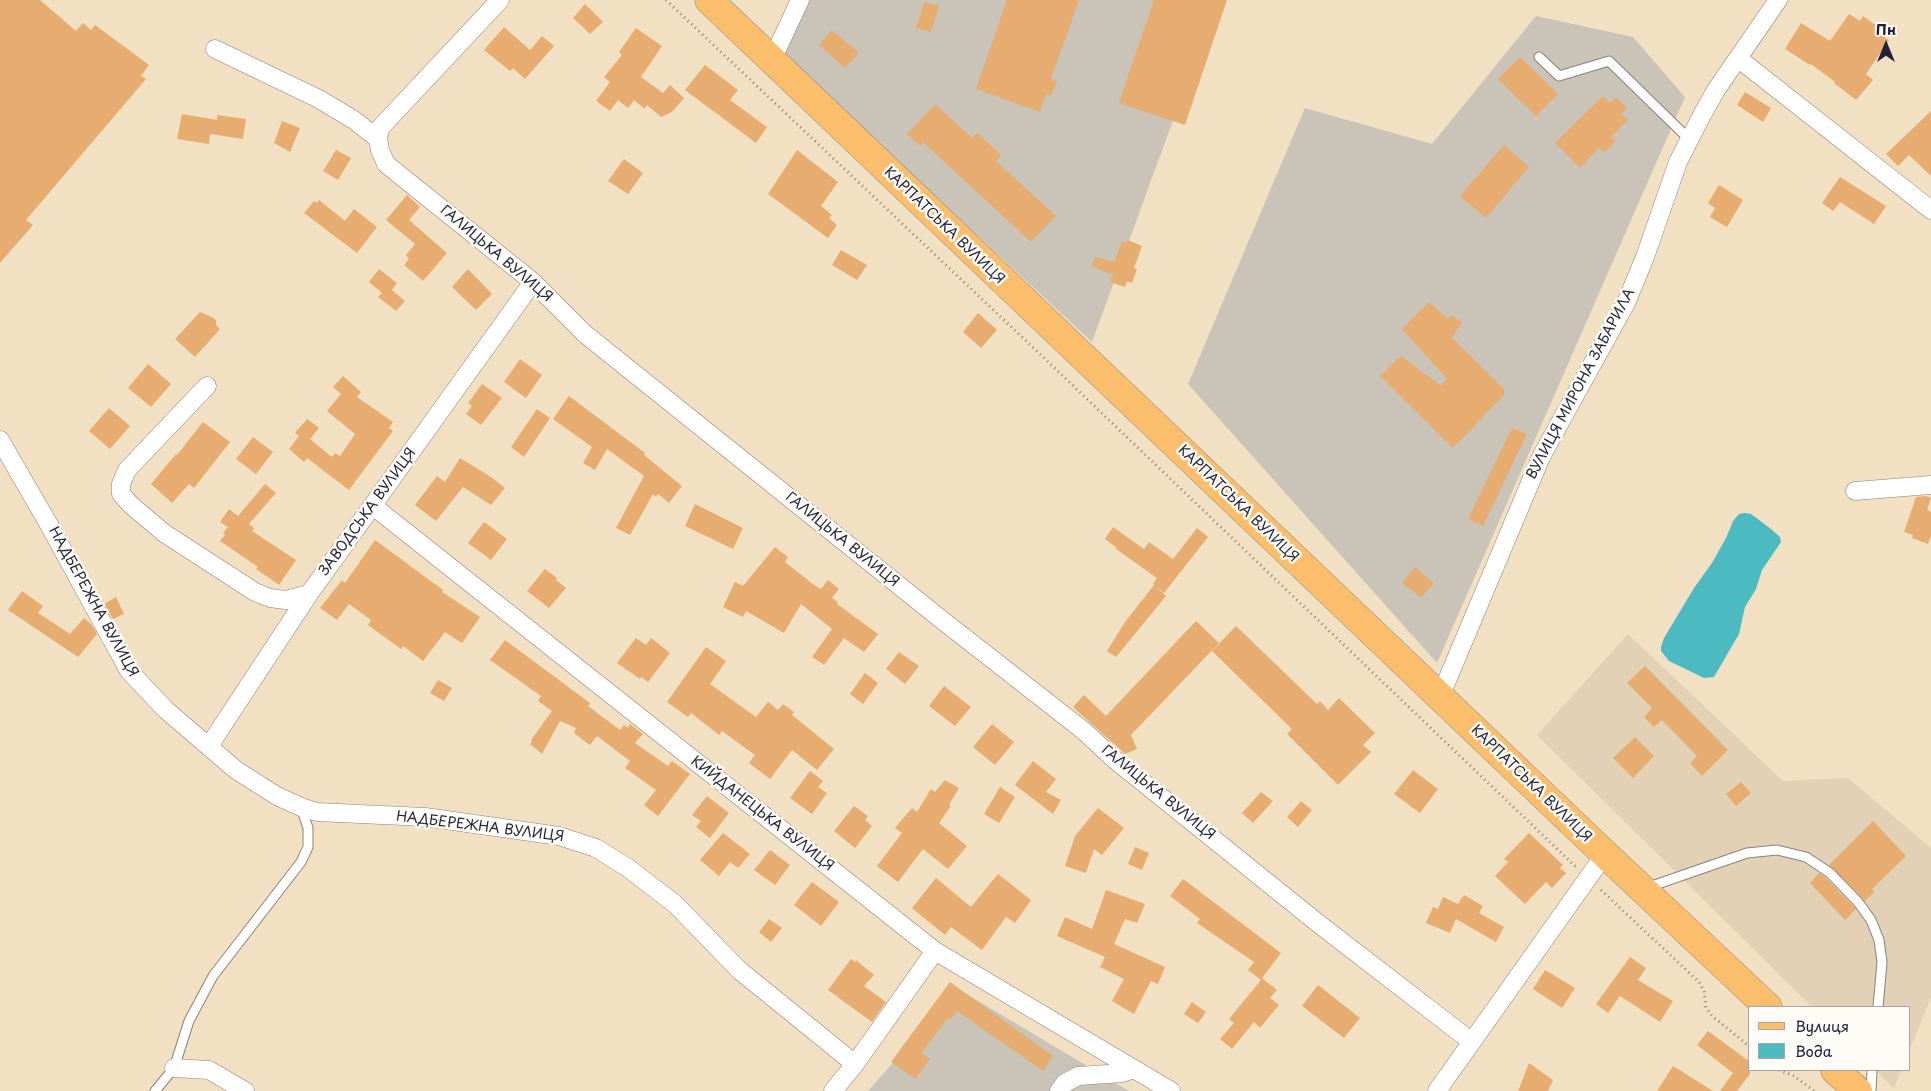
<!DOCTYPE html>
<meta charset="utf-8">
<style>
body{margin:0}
#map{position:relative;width:1931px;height:1091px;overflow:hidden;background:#f2e0c2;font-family:"Playpen Sans",sans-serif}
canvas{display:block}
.legend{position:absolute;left:1748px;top:1006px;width:162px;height:65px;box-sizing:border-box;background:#fdfcf7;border:1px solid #a5a5ac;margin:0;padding:6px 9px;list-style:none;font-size:15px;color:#22223b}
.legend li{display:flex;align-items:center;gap:10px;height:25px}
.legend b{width:25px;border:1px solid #a5a5ac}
.north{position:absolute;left:1861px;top:20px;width:50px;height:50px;-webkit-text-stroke:4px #fdfcf7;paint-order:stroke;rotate:0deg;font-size:14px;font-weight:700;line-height:20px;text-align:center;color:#22223b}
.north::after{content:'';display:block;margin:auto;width:18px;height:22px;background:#22223b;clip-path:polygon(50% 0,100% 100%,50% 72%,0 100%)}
</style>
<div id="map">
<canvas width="1931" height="1091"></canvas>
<ul class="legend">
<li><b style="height:6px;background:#fabe6d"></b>Вулиця</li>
<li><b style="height:14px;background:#4cbbc1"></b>Вода</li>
</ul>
<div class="north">Пн</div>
</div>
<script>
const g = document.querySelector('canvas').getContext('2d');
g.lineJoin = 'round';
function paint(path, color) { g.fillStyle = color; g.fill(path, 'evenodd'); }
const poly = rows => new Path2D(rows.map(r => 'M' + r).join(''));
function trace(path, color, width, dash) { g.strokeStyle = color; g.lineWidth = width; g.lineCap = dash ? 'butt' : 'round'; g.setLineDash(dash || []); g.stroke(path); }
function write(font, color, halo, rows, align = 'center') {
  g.font = font + ' "Playpen Sans",sans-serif'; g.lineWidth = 5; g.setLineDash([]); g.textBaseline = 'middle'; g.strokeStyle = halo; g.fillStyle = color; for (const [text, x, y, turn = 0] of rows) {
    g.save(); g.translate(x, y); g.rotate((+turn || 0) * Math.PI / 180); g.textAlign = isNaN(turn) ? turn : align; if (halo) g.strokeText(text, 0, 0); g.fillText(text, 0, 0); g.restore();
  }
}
paint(poly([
 [1628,634,1783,781,1848,778,1931,848,1931,997,1910,1049,1910,1007,1812,1007,1537,735],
 [1875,1070,1901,1070,1894,1089]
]), '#e2d1b5');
paint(poly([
 [803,0,1217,0,1092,342,868,134,780,48],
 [1536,16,1633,37,1685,97,1437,663,1188,384,1305,108,1432,144],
 [958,989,1129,1091,868,1091]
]), '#cac3b8');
paint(poly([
 [1745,513,1751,514,1771,529,1780,537,1781,542,1762,570,1756,589,1745,607,1739,634,1714,677,1704,678,1669,661,1661,651,1661,647,1664,638,1694,588,1712,563,1726,538,1733,521,1739,514]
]), '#4cbbc1');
paint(poly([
 [0,0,40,0,76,31,83,23,91,30,95,25,149,65,141,76,146,79,26,220,33,225,0,263],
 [1007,0,1079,0,1051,79,1057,81,1051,96,1046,94,1040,112,976,89],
 [1154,0,1227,0,1185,125,1119,103],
 [924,2,939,6,931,32,916,28],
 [585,4,603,22,590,34,573,18],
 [1849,14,1860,21,1863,16,1888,34,1885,38,1889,40,1866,74,1873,80,1856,100,1834,83,1835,82,1811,64,1810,65,1785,49,1801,23,1830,41],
 [504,27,530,50,542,36,554,46,525,79,513,68,510,71,484,50],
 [636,28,662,46,641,77,663,93,670,85,684,98,672,112,661,117,647,105,645,109,634,100,628,108,618,100,610,111,596,101,610,82,604,77,622,55,619,52],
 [832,30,859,53,845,68,819,45],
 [1520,57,1558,94,1536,116,1498,79],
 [705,65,738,90,730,100,767,127,756,143,685,90],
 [1745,92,1771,108,1763,122,1737,105],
 [1603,96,1610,103,1616,97,1627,108,1621,114,1628,120,1611,137,1616,141,1604,153,1599,148,1580,168,1555,143],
 [935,104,972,138,977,133,1001,155,996,161,1056,216,1031,242,923,142,920,146,907,134],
 [1931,111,1931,176,1909,155,1898,166,1886,154],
 [182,114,217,120,217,115,246,119,243,139,210,134,209,144,177,139],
 [282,121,300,128,290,152,274,143],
 [1504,145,1529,167,1486,218,1460,196],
 [336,150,351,158,338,180,323,171],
 [797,150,838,182,821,206,832,215,829,218,837,225,828,238,768,194],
 [624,159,643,173,628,194,608,181],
 [1840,177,1886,206,1874,224,1840,202,1833,211,1822,203],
 [1719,185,1743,200,1727,227,1710,217,1715,208,1708,203],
 [407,195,420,207,409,220,447,253,423,281,404,265,409,259,406,255,415,244,386,220],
 [319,200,345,221,354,209,377,227,357,253,304,213,314,201,317,203],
 [1128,240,1142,246,1134,268,1137,269,1132,283,1127,281,1125,287,1110,282,1113,275,1092,266,1095,257,1114,262,1122,241,1127,243],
 [841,250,867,265,857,280,832,265],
 [379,269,397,283,392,290,405,301,396,311,378,297,382,293,369,282],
 [468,269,492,294,476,310,452,287],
 [1429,302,1448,319,1451,315,1462,322,1452,338,1504,389,1504,395,1453,448,1380,376,1401,356,1441,386,1447,379,1402,329],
 [200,312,212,317,216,320,216,325,220,329,195,357,175,339],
 [978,313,997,330,981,348,963,332],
 [520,359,542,375,526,398,504,382],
 [148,364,171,384,151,407,128,388],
 [343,376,361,392,357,397,393,422,389,428,393,431,349,490,307,458,304,462,289,449,299,436,295,433,307,419,319,428,310,439,332,457,335,453,340,456,355,434,327,411,341,394,333,387],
 [482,384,502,398,481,425,466,414,472,406,468,403],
 [569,396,645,453,644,455,682,486,669,503,658,494,656,497,653,494,630,535,616,528,644,476,607,449,595,470,583,463,592,447,553,419],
 [109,408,130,426,110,449,89,431],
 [537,409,550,418,524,457,511,447],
 [203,422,230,442,194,488,189,484,172,503,151,484,176,454,177,455],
 [1512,428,1527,434,1483,526,1468,519],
 [253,437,273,452,256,474,236,459],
 [460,458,491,477,505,488,491,505,463,487,436,521,415,505,437,476,445,482],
 [265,484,276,493,249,524,254,528,252,531,296,560,279,585,256,569,258,567,220,541,225,535,223,533,228,527,220,522,229,509,238,516],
 [1926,496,1931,498,1927,510,1931,512,1931,536,1928,544,1912,538,1913,535,1904,532,1916,497],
 [695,504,743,528,733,549,685,526],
 [484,522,507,539,491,560,468,543],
 [1113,527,1144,549,1149,542,1173,559,1197,528,1208,537,1164,593,1153,584,1157,578,1116,549,1117,548,1105,539],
 [375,540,443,590,442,592,480,617,462,643,445,632,423,661,403,646,401,649,368,625,371,620,349,604,337,620,320,608,342,580,345,583],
 [775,547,788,557,785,562,814,585,821,589,828,580,839,589,832,598,838,602,837,604,878,634,864,652,844,638,824,665,812,657,832,629,801,604,784,633,746,611,743,617,723,607,735,582,743,586],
 [1415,567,1434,583,1421,598,1402,583],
 [545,569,557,578,556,580,566,588,549,608,527,591],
 [1154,585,1166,596,1116,657,1107,651,1125,622],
 [22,591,43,606,38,613,70,634,84,618,91,624,97,634,78,657,8,610],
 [116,597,124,614,113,619,104,604],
 [1196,621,1219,643,1131,735,1137,749,1125,754,1073,707,1084,695,1106,716],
 [1236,626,1317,704,1320,701,1328,710,1339,698,1375,733,1363,745,1371,752,1338,785,1287,734,1292,729,1212,651],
 [636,638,646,645,651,638,670,653,648,682,641,677,640,679,617,663],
 [505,640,590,703,588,706,620,730,624,725,628,728,630,724,643,734,635,743,668,766,672,761,690,774,658,816,644,805,656,790,625,768,630,761,597,736,590,745,574,733,576,728,560,721,542,754,530,744,532,741,531,740,552,711,538,701,541,696,490,660],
 [706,647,726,661,710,684,756,717,768,702,778,710,783,704,794,712,792,715,834,749,817,770,792,750,770,779,749,763,755,755,722,731,719,735,691,713,688,717,667,702],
 [899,652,919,666,905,684,886,669],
 [1645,666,1728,750,1702,776,1690,763,1697,756,1662,720,1654,727,1644,717,1652,708,1627,683],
 [865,673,878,683,863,704,850,694],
 [438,680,452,688,444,701,430,693],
 [944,686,971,707,955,726,929,706],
 [992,724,1014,742,995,765,973,747],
 [1635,737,1654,756,1633,778,1613,758],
 [1033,761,1056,779,1046,792,1061,800,1053,814,1015,785],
 [1413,770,1438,789,1420,813,1394,794],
 [810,771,823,781,818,787,827,793,812,814,790,798],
 [945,780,959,788,949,805,951,806,939,823,967,846,948,869,923,849,898,882,877,866,902,833,895,828,912,808,917,812,931,789,935,792],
 [1741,782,1751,793,1736,806,1726,794],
 [1000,787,1015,797,999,823,984,814],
 [1261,792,1273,801,1253,823,1242,813],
 [707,796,729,813,710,838,696,827,701,821,692,815],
 [1301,801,1312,810,1298,827,1287,817],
 [854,806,868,816,865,820,872,826,855,848,834,831],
 [1098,808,1124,828,1102,855,1094,849,1086,873,1065,866,1075,836],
 [1873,821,1906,856,1872,889,1874,892,1865,901,1829,865],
 [723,833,750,854,738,868,730,862,719,876,700,860],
 [1529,833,1563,865,1560,868,1566,873,1552,888,1546,882,1525,904,1495,876,1508,862,1504,859],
 [1135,847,1149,853,1142,870,1128,864],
 [770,850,790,865,775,885,754,870],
 [1819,873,1826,878,1856,909,1845,920,1810,883],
 [998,874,1031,900,1015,923,1006,917,982,950,951,927,945,935,912,908,936,878,971,907],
 [1183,879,1281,953,1262,978,1277,990,1270,998,1279,1005,1260,1028,1254,1022,1232,1049,1220,1039,1234,1023,1229,1019,1261,980,1248,970,1254,962,1197,923,1200,919,1170,896],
 [812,882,839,902,821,926,794,905],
 [1106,890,1145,904,1137,923,1125,919,1114,944,1165,967,1158,984,1151,981,1134,1014,1112,1001,1124,979,1100,967,1105,957,1057,936,1065,917,1092,929],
 [1464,895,1483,906,1479,913,1504,927,1496,942,1456,919,1450,933,1426,923,1433,907,1438,909,1443,897,1458,904],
 [769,919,782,928,771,942,759,932],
 [1630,957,1646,968,1638,980,1673,1001,1660,1022,1620,996,1608,1013,1596,1004],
 [851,959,855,962,856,960,874,975,864,986,886,1002,872,1022,828,990],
 [1545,970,1575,988,1562,1008,1533,989],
 [950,982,1053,1056,1043,1071,957,1011,950,1020,948,1018,921,1053,930,1059,915,1079,891,1062],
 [1318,985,1360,1018,1344,1038,1302,1006],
 [1192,1002,1206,1012,1198,1023,1184,1014],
 [1708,1031,1750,1062,1750,1074,1737,1091,1720,1091,1733,1073,1697,1045],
 [1529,1063,1553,1080,1548,1091,1518,1091],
 [1673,1066,1713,1091,1657,1091]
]), '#e7ac70');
const service = poly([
 [1539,57,1559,76,1609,61,1690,140],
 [1646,888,1747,853,1777,850,1806,857,1830,873,1858,902,1871,920,1879,940,1882,962,1878,1007],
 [155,1091,174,1068,189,1021,213,976,301,862,308,847,308,828,301,807],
 [1871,1091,1872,1070]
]);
const minor = poly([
 [500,0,380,128,378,139,380,150,386,164,533,282,585,334,942,620,1084,731,1114,759,1319,924,1472,1042],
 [215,49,319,99,354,120,378,139],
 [1739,59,1931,210],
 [771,62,800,0],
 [207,386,127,470,121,484,121,494,131,505,164,533,255,592,270,598,286,600,309,594],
 [0,440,48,523,129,671,166,710,236,770,277,796,301,807,317,812,425,817,559,836,596,848,628,868,675,904,739,970,855,1064],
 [1855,491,1931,485],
 [373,506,935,951,1171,1091],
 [1440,697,1541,457,1626,303,1645,257,1678,162,1702,115,1716,90,1778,0],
 [209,746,309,594,533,282],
 [174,1068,209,1070,245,1091],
 [833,1091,855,1064,935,951],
 [1059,1091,1065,1083,1078,1076,1122,1073,1134,1069],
 [1437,1091,1605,854]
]);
const primary = poly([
 [709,0,1605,854,1768,1007],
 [1835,1070,1858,1091]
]);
trace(service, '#8a817e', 11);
trace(minor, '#8a817e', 19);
trace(primary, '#8a817e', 29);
trace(poly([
 [666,0,1042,356,1576,867],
 [1601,890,1699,982,1704,991,1706,1007,1712,1016,1750,1047],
 [1779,1070,1794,1076,1814,1091]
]), '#8a817e', 3, [1, 4]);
trace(service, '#fff', 9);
trace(minor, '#fff', 18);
trace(primary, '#fabe6d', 28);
write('14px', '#22223b', '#fdfcf7', [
 ["КАРПАТСЬКА ВУЛИЦЯ",944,226,44],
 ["ГАЛИЦЬКА ВУЛИЦЯ",496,254,40],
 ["ВУЛИЦЯ МИРОНА ЗАБАРИЛА",1581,384,-62],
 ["КАРПАТСЬКА ВУЛИЦЯ",1238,504,44],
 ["ЗАВОДСЬКА ВУЛИЦЯ",368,512,-54],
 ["ГАЛИЦЬКА ВУЛИЦЯ",842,540,39],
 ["НАДБЕРЕЖНА ВУЛИЦЯ",93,602,61],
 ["КАРПАТСЬКА ВУЛИЦЯ",1531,784,44],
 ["ГАЛИЦЬКА ВУЛИЦЯ",1158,793,39],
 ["КИЙДАНЕЦЬКА ВУЛИЦЯ",762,814,38],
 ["НАДБЕРЕЖНА ВУЛИЦЯ",480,827,7]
]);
</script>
